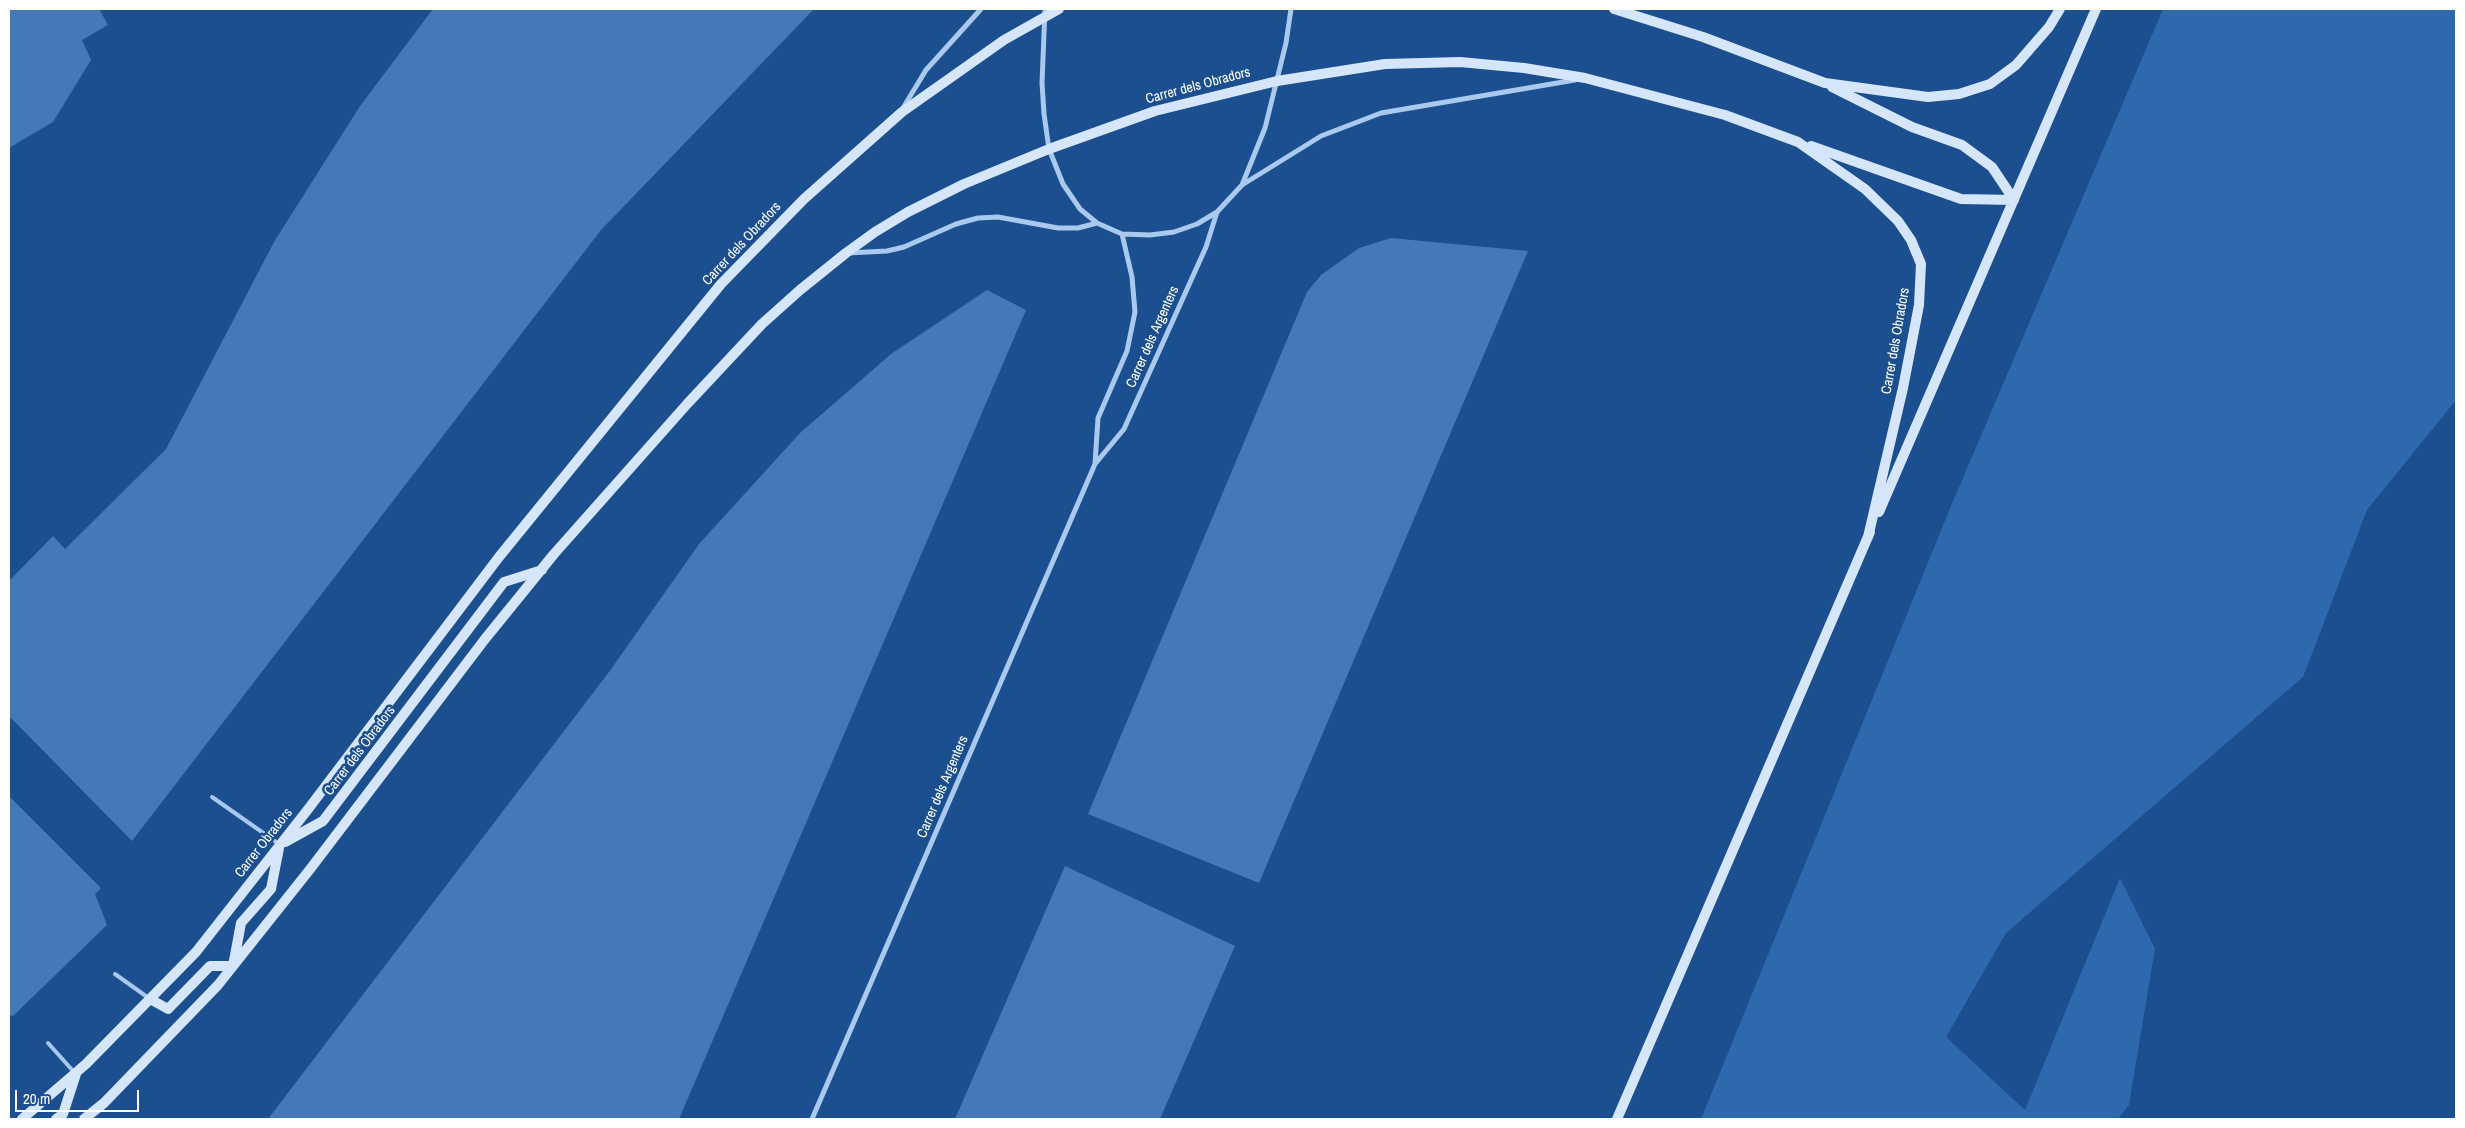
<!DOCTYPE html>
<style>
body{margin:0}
#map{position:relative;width:2465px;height:1128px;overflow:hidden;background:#1b4f8f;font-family:"Archivo Narrow",sans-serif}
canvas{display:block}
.frame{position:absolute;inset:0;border:10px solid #fff;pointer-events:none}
.scale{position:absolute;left:15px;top:1090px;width:124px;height:22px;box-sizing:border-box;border:2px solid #fff;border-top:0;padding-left:6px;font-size:15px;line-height:18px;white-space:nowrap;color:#fff;-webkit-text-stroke:4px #1b4f8f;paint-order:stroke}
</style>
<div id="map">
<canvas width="2465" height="1128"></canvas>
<div class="frame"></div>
<div class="scale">20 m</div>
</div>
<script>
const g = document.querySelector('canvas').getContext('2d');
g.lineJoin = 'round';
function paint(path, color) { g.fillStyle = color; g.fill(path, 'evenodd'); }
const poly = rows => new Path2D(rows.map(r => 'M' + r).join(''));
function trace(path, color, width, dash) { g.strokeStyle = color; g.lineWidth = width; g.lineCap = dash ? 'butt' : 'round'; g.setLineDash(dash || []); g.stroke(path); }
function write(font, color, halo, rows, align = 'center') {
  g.font = font + ' "Archivo Narrow",sans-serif'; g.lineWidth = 5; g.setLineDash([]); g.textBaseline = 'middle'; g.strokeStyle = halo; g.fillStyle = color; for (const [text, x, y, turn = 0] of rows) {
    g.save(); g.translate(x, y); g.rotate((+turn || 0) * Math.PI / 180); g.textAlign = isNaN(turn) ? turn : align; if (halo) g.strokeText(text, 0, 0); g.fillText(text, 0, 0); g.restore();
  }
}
paint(poly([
 [2163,9,2456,9,2456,400,2367,510,2303,677,2006,933,1946,1037,2025,1110,2120,878,2155,949,2129,1105,2118,1119,1701,1119,1951,506]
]), '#2e69ad');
paint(poly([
 [9,9,99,9,108,25,82,40,91,60,53,122,9,148],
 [433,9,814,9,601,230,132,841,9,716,9,581,53,536,65,549,166,449,274,242,360,106],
 [1391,238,1528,251,1259,883,1088,814,1307,292,1321,275,1359,248],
 [987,290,1026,310,679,1119,268,1119,609,672,699,544,800,433,891,354],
 [9,796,101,888,95,894,107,925,13,1016,9,1015],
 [1065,866,1235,946,1160,1119,955,1119]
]), '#4478b7');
trace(poly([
 [212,797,279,844],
 [115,974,150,999],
 [48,1043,74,1072]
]), '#a9c9ee', 4);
trace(poly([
 [1045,9,1042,83,1044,114,1049,149,1063,184,1080,209,1097,223,1122,234,1150,235,1174,232,1197,224,1217,212,1242,185,1265,128,1286,43,1291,9],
 [903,108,926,70,981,9],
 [1242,185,1321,136,1381,113,1575,80],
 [848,253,887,251,904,247,956,224,978,218,998,217,1058,228,1078,228,1097,223],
 [1095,464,1098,418,1127,351,1135,312,1132,277,1122,234],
 [812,1119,1095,464,1124,429,1206,247,1217,212]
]), '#a9c9ee', 5);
trace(poly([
 [1614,9,1703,37,1825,83,1928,97,1959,94,1990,84,2016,65,2049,27,2060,9],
 [1832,87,1912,127,1962,145,1992,167,2014,200],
 [1811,146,1961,199,2014,200],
 [1879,512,2096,9],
 [285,842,323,821,504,582,542,570],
 [150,999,168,1009,210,966,233,966,241,923,271,889,279,848],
 [22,1119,86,1064,196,952,309,808,499,557,721,284,804,199,902,112,1004,40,1059,9],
 [56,1119,63,1114,76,1074],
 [84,1119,104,1103,218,985,311,868,485,639,554,554,688,403,762,324,800,290,846,253,875,232,908,212,964,184,1049,149,1155,111,1277,81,1385,64,1460,62,1524,68,1585,78,1725,115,1798,142,1865,189,1898,221,1911,240,1921,264,1919,305,1903,388,1868,537],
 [1617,1119,1870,532]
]), '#d6e6fa', 10);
write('14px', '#fff', '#1b4f8f', [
 ["Carrer dels Obradors",1198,86,-15],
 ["Carrer dels Obradors",742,244,-47],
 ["Carrer dels Argenters",1153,337,-66],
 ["Carrer dels Obradors",1896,341,-80],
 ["Carrer dels Obradors",360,751,-53],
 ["Carrer dels Argenters",943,787,-67],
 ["Carrer Obradors",264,843,-52]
]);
</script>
